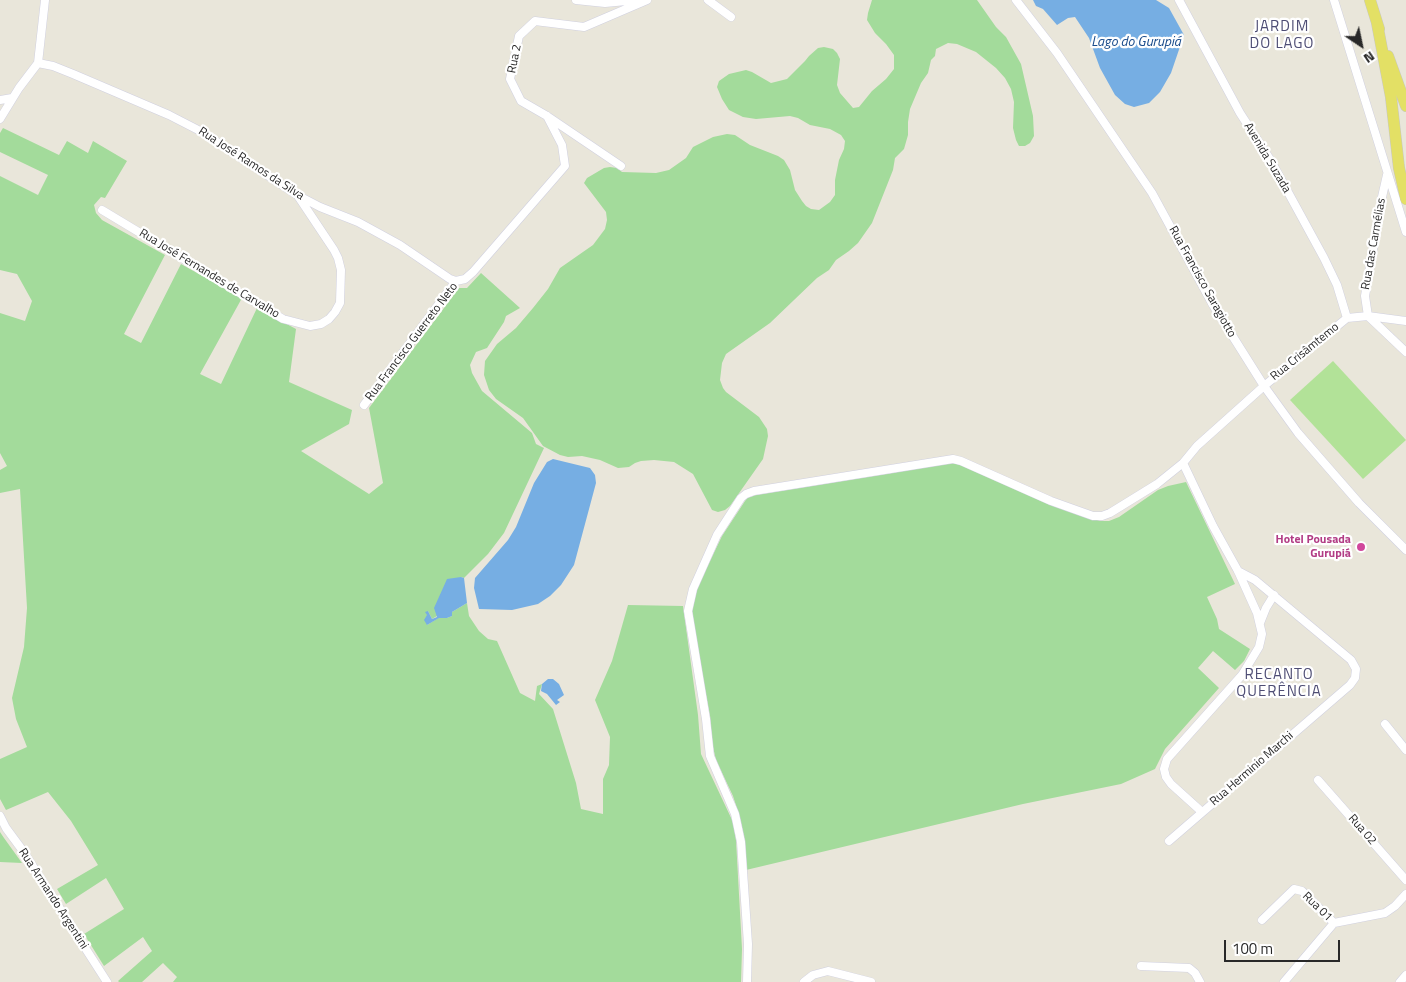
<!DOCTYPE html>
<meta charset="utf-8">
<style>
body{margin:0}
#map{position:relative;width:1406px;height:982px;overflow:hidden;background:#e9e6da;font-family:"Titillium Web",sans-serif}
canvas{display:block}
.north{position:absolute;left:1336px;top:20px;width:50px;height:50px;-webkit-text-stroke:4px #fff;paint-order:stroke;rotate:146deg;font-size:14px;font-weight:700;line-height:20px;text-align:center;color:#282828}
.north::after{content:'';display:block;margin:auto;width:18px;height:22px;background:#282828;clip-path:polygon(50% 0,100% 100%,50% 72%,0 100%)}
.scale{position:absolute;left:1224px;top:940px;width:116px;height:22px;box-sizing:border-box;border:2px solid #282828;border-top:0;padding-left:6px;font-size:15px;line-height:18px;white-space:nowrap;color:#282828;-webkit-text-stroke:4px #fff;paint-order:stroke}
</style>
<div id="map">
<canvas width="1406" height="982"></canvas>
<div class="north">N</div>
<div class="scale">100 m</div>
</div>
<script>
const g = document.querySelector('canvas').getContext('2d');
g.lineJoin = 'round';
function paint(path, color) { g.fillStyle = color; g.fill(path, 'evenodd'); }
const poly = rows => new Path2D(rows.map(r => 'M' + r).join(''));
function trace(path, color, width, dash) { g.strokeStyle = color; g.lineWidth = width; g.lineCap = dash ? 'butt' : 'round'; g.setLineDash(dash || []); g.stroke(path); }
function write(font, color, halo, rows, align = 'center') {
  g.font = font + ' "Titillium Web",sans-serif'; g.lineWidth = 4.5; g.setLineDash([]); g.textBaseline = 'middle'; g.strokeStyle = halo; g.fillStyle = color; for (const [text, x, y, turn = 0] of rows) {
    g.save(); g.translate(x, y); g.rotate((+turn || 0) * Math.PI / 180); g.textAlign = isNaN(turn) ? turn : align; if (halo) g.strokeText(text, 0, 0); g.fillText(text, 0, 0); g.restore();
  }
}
paint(poly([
 [872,0,977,0,996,27,1006,37,1021,64,1033,116,1034,136,1030,143,1025,146,1019,146,1016,140,1013,128,1014,102,1011,89,1005,78,996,68,976,52,957,44,948,43,936,49,935,56,931,60,928,73,921,83,910,109,908,122,908,135,904,149,895,158,893,170,872,223,858,243,849,251,836,260,829,270,817,278,770,323,726,354,722,363,720,380,723,388,726,392,759,417,767,429,768,436,763,459,730,506,725,510,718,512,712,510,693,474,674,462,654,460,641,461,635,463,629,467,618,468,600,460,582,456,568,457,560,455,543,446,523,418,496,399,489,390,484,375,485,361,497,344,516,328,533,308,548,289,560,268,593,245,605,229,607,220,606,212,584,183,587,178,604,168,610,167,617,168,622,172,656,173,669,170,686,158,693,147,713,137,727,134,735,135,750,145,778,156,784,160,790,170,795,190,802,201,806,206,811,209,819,210,830,202,835,195,835,180,839,160,844,149,845,141,841,135,830,129,810,125,798,118,790,116,756,119,743,117,729,110,722,99,717,87,719,81,729,74,746,70,752,72,771,83,787,79,805,61,809,56,818,48,824,47,833,49,837,53,840,59,837,85,840,93,853,108,859,107,872,91,886,79,894,69,894,55,886,44,875,33,867,20,868,13],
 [3,128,59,155,67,141,88,153,93,141,127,161,105,198,101,197,94,205,96,213,102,220,165,255,124,334,141,343,181,264,242,298,200,374,221,384,257,308,296,329,289,382,352,410,349,424,301,451,369,494,383,483,369,408,459,288,467,288,481,273,520,308,506,316,504,322,487,348,476,352,470,365,472,373,482,391,532,433,536,444,544,448,504,533,488,554,464,578,461,577,437,616,432,619,428,611,427,625,440,617,447,618,452,616,452,612,467,603,469,616,479,631,488,639,497,641,520,693,535,701,537,686,542,684,539,694,553,709,576,783,581,809,603,814,603,779,609,765,610,737,595,700,612,661,628,605,683,606,698,715,701,754,733,822,736,840,742,949,741,982,173,982,177,977,163,963,142,982,119,982,118,981,152,951,143,937,104,966,84,934,124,909,106,878,66,904,57,889,98,865,71,821,48,792,6,810,0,799,0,759,27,747,16,719,12,698,24,647,27,608,20,489,0,493,0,470,7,466,0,453,0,313,25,321,32,301,17,274,0,270,0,176,38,195,48,175,0,152,0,133],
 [950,462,959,463,1055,506,1100,521,1109,521,1119,517,1158,490,1168,486,1186,482,1235,584,1207,597,1217,619,1219,629,1250,649,1244,661,1235,670,1213,651,1198,668,1219,688,1165,749,1155,769,1121,784,1023,804,746,870,744,837,740,818,733,796,716,760,712,743,710,716,694,633,692,611,697,588,722,536,747,498,756,495,892,473],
 [0,832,4,838,22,863,0,862]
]), '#a3db9b');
paint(poly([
 [1333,361,1406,440,1363,479,1290,400]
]), '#b2e298');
paint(poly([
 [1033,0,1156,0,1169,8,1184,35,1171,73,1160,92,1149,103,1134,107,1125,104,1115,95,1100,68,1089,38,1075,17,1068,18,1057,25,1043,9,1036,6],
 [553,459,590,468,595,475,596,483,574,565,561,585,550,596,538,604,512,610,479,609,474,588,475,578,508,540,516,527,534,483,547,462],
 [461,577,464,578,467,603,452,612,452,616,447,618,439,618,427,625,424,620,427,615,425,612,428,611,432,619,437,617,434,608,447,579],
 [548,679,553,679,559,684,564,695,557,700,560,702,556,705,547,694,541,691,542,684]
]), '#76aee3');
const minor = poly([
 [576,0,605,3,637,0],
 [708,0,731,17],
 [1016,0,1057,53,1152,193,1213,305,1264,386,1298,433,1359,503,1406,550],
 [1179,0,1240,113,1271,161,1324,258,1337,285,1347,318],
 [1334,0,1406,232],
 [38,63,53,66,73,74,169,115,202,132,297,195,320,207,358,222,400,245,450,279,456,281],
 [0,100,12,98],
 [0,119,19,88,38,63,45,0],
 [621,166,547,116,521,101,510,79,519,36,535,21,584,27,647,0],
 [102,210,283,319,310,326,321,324,329,319,335,312,340,303,341,270,338,258,334,250,298,196],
 [1368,316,1365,296,1382,197,1387,175],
 [1368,316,1406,352],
 [364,405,456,281,465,279,473,272,565,166,562,145,547,116],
 [1260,623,1266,608,1274,595],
 [1385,724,1406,750],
 [1318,780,1406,880],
 [1202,812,1171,784,1166,777,1164,769,1167,759,1242,675,1259,647,1262,634,1257,613,1238,571,1213,526,1183,463,1197,446,1264,386,1347,318,1368,316,1406,321],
 [0,816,6,828,23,851,107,982],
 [1169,841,1350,685,1355,678,1356,669,1351,660,1255,580,1238,571],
 [1262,920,1294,889,1302,891,1334,923],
 [1334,923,1385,913,1395,906,1406,894],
 [1141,966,1189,968,1195,973,1200,982],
 [747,982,748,944,741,842,735,814,710,756,706,719,688,611,693,589,717,535,741,498,746,494,754,491,953,459,961,461,1051,501,1093,516,1102,516,1110,513,1157,484,1183,463],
 [804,982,813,975,828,971,871,982],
 [1284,982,1334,923],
 [1400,982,1406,975]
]);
const primary = poly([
 [1370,0,1379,29],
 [1377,23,1391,97,1399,168,1406,199],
 [1388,56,1406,106]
]);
trace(minor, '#d0d0df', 9);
trace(primary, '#c7c7c7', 12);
trace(minor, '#fff', 8);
trace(primary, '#e3e065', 11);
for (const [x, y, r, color] of [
 [1361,547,5,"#d1479c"]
]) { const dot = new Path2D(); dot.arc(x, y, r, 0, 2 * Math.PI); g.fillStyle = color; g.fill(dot); trace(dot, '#fff', 2); }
write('12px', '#282828', '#fff', [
 ["Rua 2",515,59,-79],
 ["Avenida Suzada",1267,158,59],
 ["Rua José Ramos da Silva",251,164,33],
 ["Rua das Carmélias",1374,244,-80],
 ["Rua José Fernandes de Carvalho",209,274,31],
 ["Rua Francisco Saragiotto",1202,282,61],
 ["Rua Francisco Guerreto Neto",412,342,-53],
 ["Rua Crisâmtemo",1305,352,-39],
 ["Rua Herminio Marchi",1252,769,-41],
 ["Rua 02",1362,830,49],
 ["Rua Armando Argentini",53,899,57],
 ["Rua 01",1317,907,44]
]);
write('bold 12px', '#b23c85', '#fff', [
 ["Hotel Pousada",1351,540],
 ["Gurupiá",1351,554]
], 'right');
write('italic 14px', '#194b8b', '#fff', [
 ["Lago do Gurupiá",1136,43]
]);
g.letterSpacing = '1px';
write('15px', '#4e4d74', '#fff', [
 ["JARDIM",1282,27],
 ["DO LAGO",1282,44],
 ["RECANTO",1279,675],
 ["QUERÊNCIA",1279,692]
]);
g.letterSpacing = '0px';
</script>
